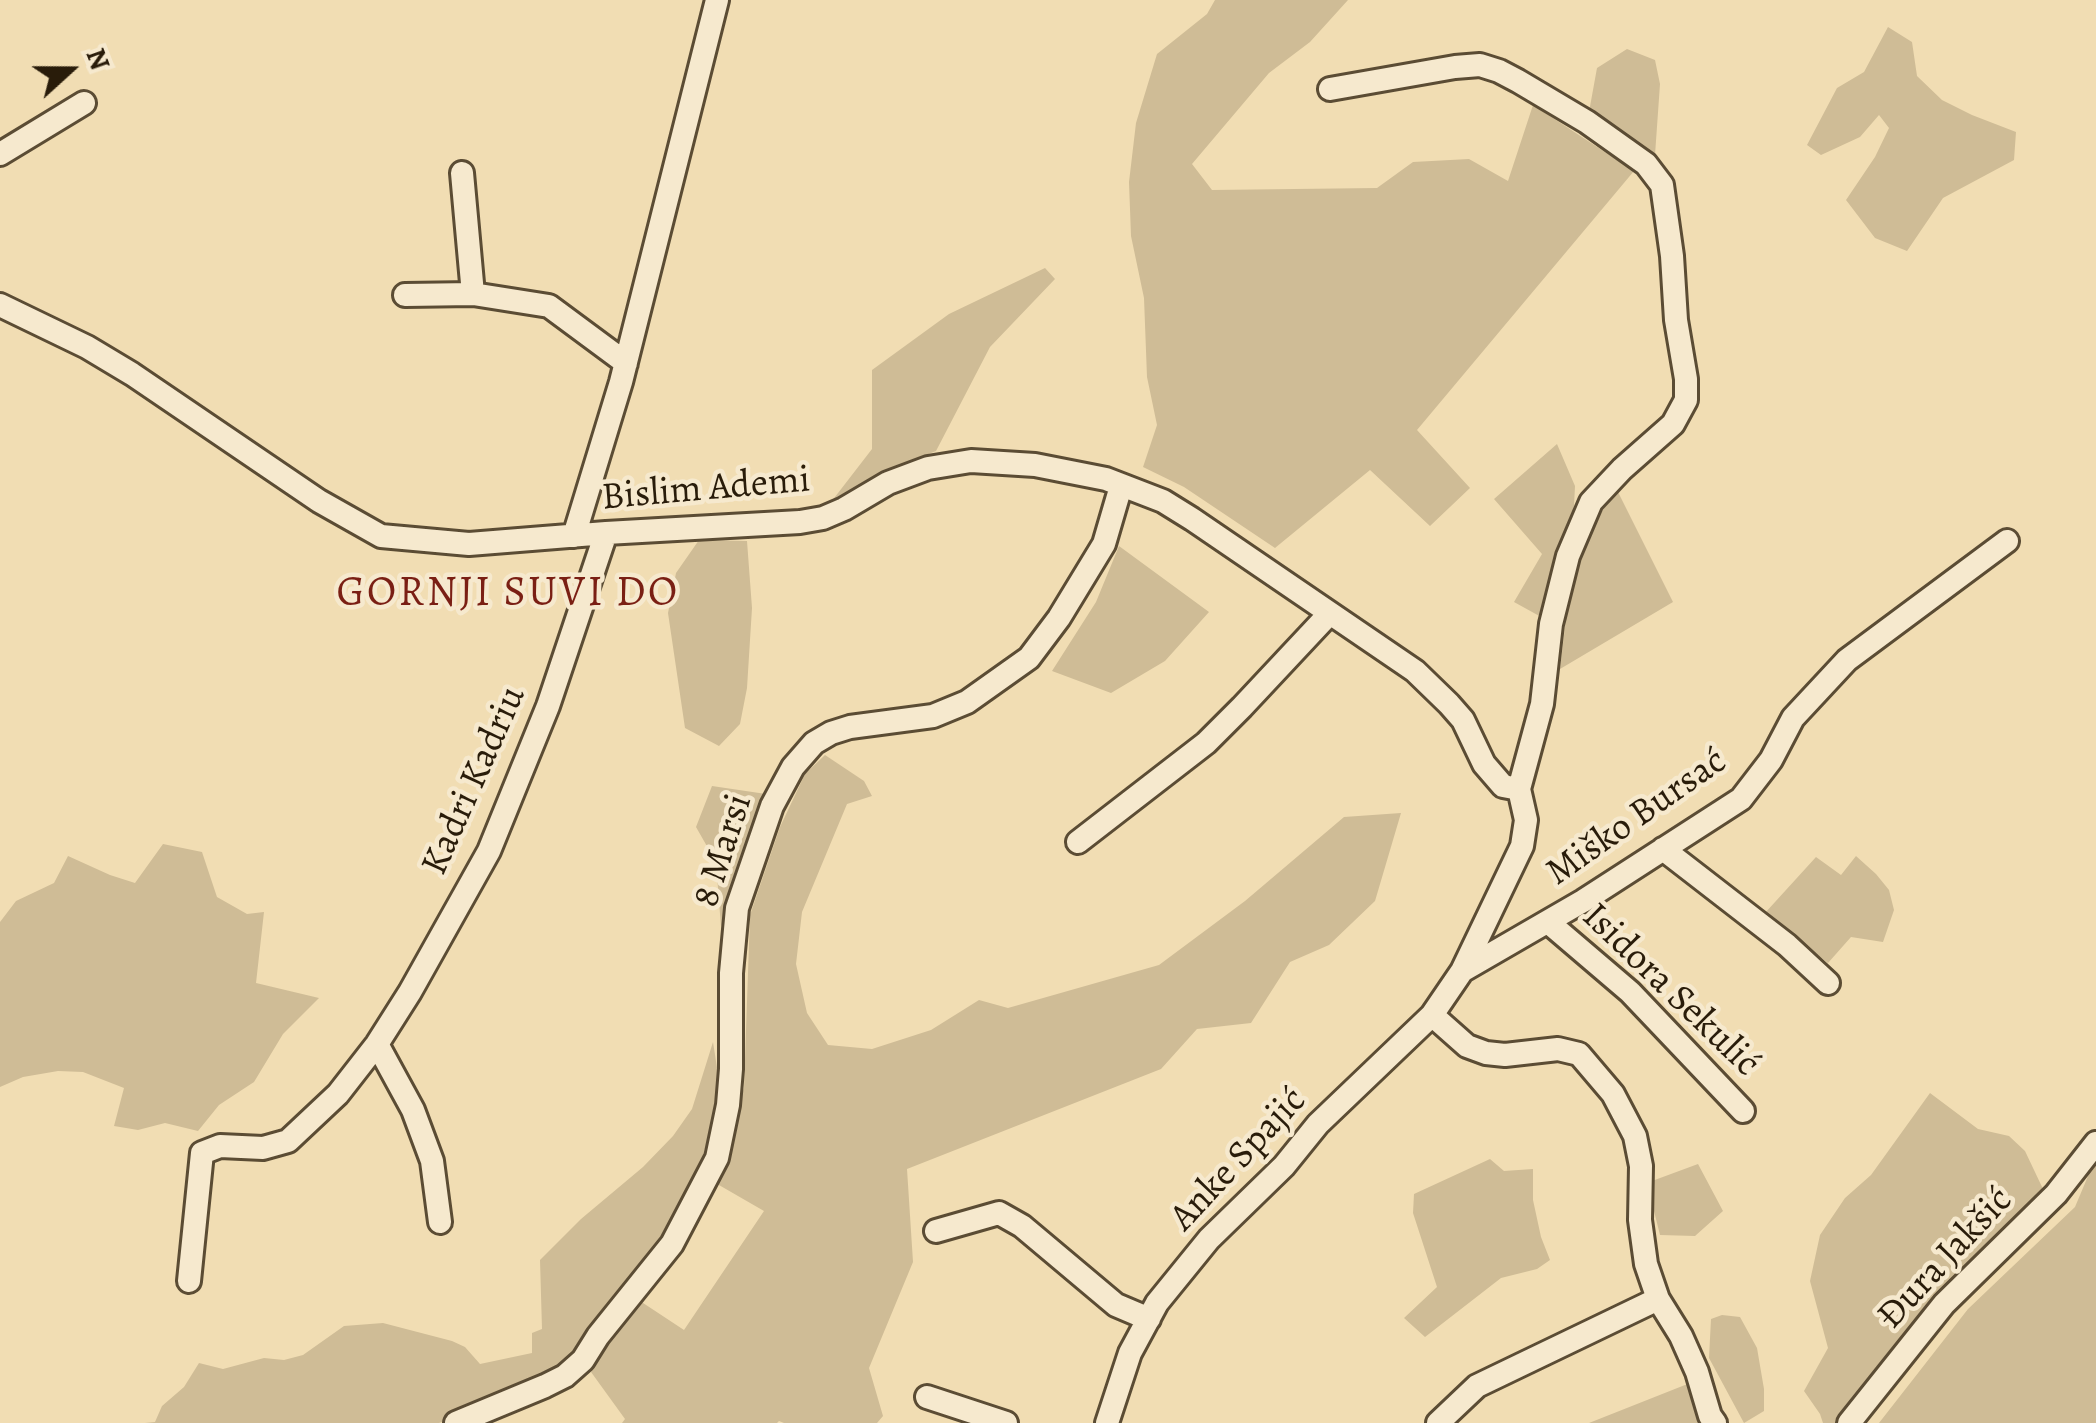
<!DOCTYPE html>
<meta charset="utf-8">
<style>
body{margin:0}
#map{position:relative;width:2096px;height:1423px;overflow:hidden;background:#f1ddb3;font-family:Alegreya,serif}
canvas{display:block}
.north{position:absolute;left:20px;top:20px;width:100px;height:100px;-webkit-text-stroke:8px #f6e9ce;paint-order:stroke;rotate:69deg;font-size:28px;font-weight:700;line-height:40px;text-align:center;color:#291c0a}
.north::after{content:'';display:block;margin:auto;width:35px;height:45px;background:#291c0a;clip-path:polygon(50% 0,100% 100%,50% 72%,0 100%)}
</style>
<div id="map">
<canvas width="2096" height="1423"></canvas>
<div class="north">N</div>
</div>
<script>
const g = document.querySelector('canvas').getContext('2d');
g.lineJoin = 'round';
function paint(path, color) { g.fillStyle = color; g.fill(path, 'evenodd'); }
const poly = rows => new Path2D(rows.map(r => 'M' + r).join(''));
function trace(path, color, width, dash) { g.strokeStyle = color; g.lineWidth = width; g.lineCap = dash ? 'butt' : 'round'; g.setLineDash(dash || []); g.stroke(path); }
function write(font, color, halo, rows, align = 'center') {
  g.font = font + ' Alegreya,serif'; g.lineWidth = 9; g.setLineDash([]); g.textBaseline = 'middle'; g.strokeStyle = halo; g.fillStyle = color; for (const [text, x, y, turn = 0] of rows) {
    g.save(); g.translate(x, y); g.rotate((+turn || 0) * Math.PI / 180); g.textAlign = isNaN(turn) ? turn : align; if (halo) g.strokeText(text, 0, 0); g.fillText(text, 0, 0); g.restore();
  }
}
paint(poly([
 [1215,0,1348,0,1310,42,1269,73,1192,164,1212,190,1377,188,1413,162,1469,159,1508,181,1533,105,1634,171,1417,430,1470,488,1430,526,1370,470,1275,548,1184,487,1143,467,1157,425,1147,377,1144,298,1131,236,1129,182,1136,123,1157,54,1207,14],
 [1888,27,1912,42,1917,76,1942,100,1972,115,2016,132,2014,160,1943,198,1907,251,1875,238,1846,200,1875,157,1889,128,1879,115,1860,137,1821,155,1807,145,1837,88,1864,72],
 [1627,49,1655,60,1660,84,1655,155,1589,112,1597,68],
 [1045,268,1055,279,990,347,936,451,888,470,828,506,872,449,872,370,949,314],
 [1557,444,1575,486,1574,506,1543,618,1514,602,1542,554,1494,499],
 [1617,490,1673,602,1560,669,1570,585,1588,531],
 [699,540,747,541,752,608,747,688,740,724,719,746,685,728,668,613,676,573],
 [1119,546,1209,612,1165,661,1111,693,1052,671,1096,602],
 [825,755,864,781,872,796,847,804,802,912,796,964,807,1013,828,1045,872,1049,931,1030,979,1000,1008,1008,1159,965,1245,901,1344,817,1401,813,1375,901,1329,945,1290,962,1251,1023,1197,1029,1161,1069,907,1169,913,1262,869,1368,883,1416,877,1423,784,1423,779,1421,777,1423,622,1423,625,1419,591,1372,637,1299,684,1330,764,1211,712,1181,744,1088,750,915,780,827,805,774],
 [712,786,766,794,721,927,716,862,696,827],
 [163,844,202,852,217,897,247,914,264,912,256,983,319,998,283,1034,254,1082,219,1105,198,1131,165,1123,138,1130,114,1126,124,1088,83,1072,58,1071,23,1077,0,1087,0,922,16,901,54,883,68,856,110,875,135,883],
 [1856,856,1876,874,1889,890,1894,910,1883,942,1851,937,1828,963,1765,913,1816,857,1841,875],
 [713,1042,718,1074,712,1122,703,1156,678,1212,577,1355,559,1373,507,1397,439,1423,145,1423,155,1422,162,1406,184,1387,199,1363,223,1369,264,1358,284,1360,303,1355,344,1326,383,1323,452,1341,465,1347,480,1364,532,1353,532,1333,542,1329,540,1260,581,1219,643,1167,673,1136,692,1109],
 [1930,1093,1978,1129,2009,1136,2025,1151,2043,1189,2025,1212,1933,1295,1838,1423,1823,1423,1820,1414,1804,1391,1828,1348,1810,1281,1820,1235,1845,1198,1871,1175],
 [2096,1157,2096,1423,1879,1423,1968,1309,2075,1207],
 [1490,1159,1504,1171,1533,1169,1533,1200,1541,1237,1550,1260,1537,1269,1501,1278,1425,1337,1404,1318,1437,1287,1413,1213,1414,1194],
 [1698,1164,1723,1211,1695,1236,1660,1235,1654,1211,1652,1181],
 [1722,1315,1740,1317,1757,1348,1764,1389,1764,1411,1744,1423,1709,1358,1711,1319],
 [1690,1383,1704,1423,1589,1423]
]), '#cfbc96');
const minor = poly([
 [1330,89,1455,67,1480,65,1499,71,1518,81,1587,122,1646,164,1662,185,1672,256,1676,320,1686,379,1686,400,1673,424,1622,469,1591,502,1568,556,1551,624,1542,704,1519,789],
 [0,154,84,103],
 [462,173,473,294],
 [405,295,473,294,549,306,626,363],
 [0,305,87,347,132,374,319,501,381,536,469,544,606,533,800,522,823,518,844,509,888,483,928,468,971,461,1035,465,1106,479,1163,501,1192,519,1415,671,1449,704,1463,720,1484,764,1503,786,1519,789],
 [574,536,621,382,717,0],
 [1078,842,1206,743,1242,707,1330,613],
 [1663,849,1787,945,1828,983],
 [1548,922,1630,992,1743,1111],
 [1462,971,1583,901,1741,799,1771,760,1793,718,1847,660,2007,541],
 [1432,1015,1467,1046,1486,1053,1505,1055,1558,1049,1579,1054,1613,1094,1635,1136,1641,1166,1640,1220,1646,1264,1658,1299,1681,1336,1697,1372,1710,1416,1715,1423],
 [377,1044,413,1110,432,1161,440,1222],
 [936,1231,999,1213,1022,1226,1116,1305,1149,1319],
 [189,1281,202,1153,220,1146,263,1148,288,1141,338,1094,377,1044,410,992,489,851,548,706,606,533],
 [927,1397,1006,1423],
 [456,1423,545,1386,565,1376,583,1360,598,1336,672,1244,717,1158,728,1105,731,1069,731,973,737,908,772,806,793,767,814,743,831,733,850,727,933,716,967,702,1029,658,1059,618,1104,544,1121,486],
 [1107,1423,1130,1353,1157,1303,1209,1239,1284,1166,1318,1124,1432,1015,1462,971,1522,846,1526,820,1519,789],
 [1438,1423,1477,1386,1658,1299],
 [1849,1423,1944,1304,2056,1194,2096,1143]
]);
trace(minor, '#5b4c34', 28);
trace(minor, '#f6e9ce', 22);
write('38px', '#291c0a', '#f6e9ce', [
 ["Bislim Ademi",706,490,-5],
 ["Kadri Kadriu",475,781,-66],
 ["Miško Bursać",1637,818,-35],
 ["8 Marsi",724,851,-72],
 ["Isidora Sekulić",1670,991,44],
 ["Anke Spajić",1239,1160,-47],
 ["Ðura Jakšić",1946,1259,-47]
]);
g.letterSpacing = '2.5px';
write('42px', '#7a1f14', '#f6e9ce', [
 ["GORNJI SUVI DO",508,595]
]);
g.letterSpacing = '0px';
</script>
